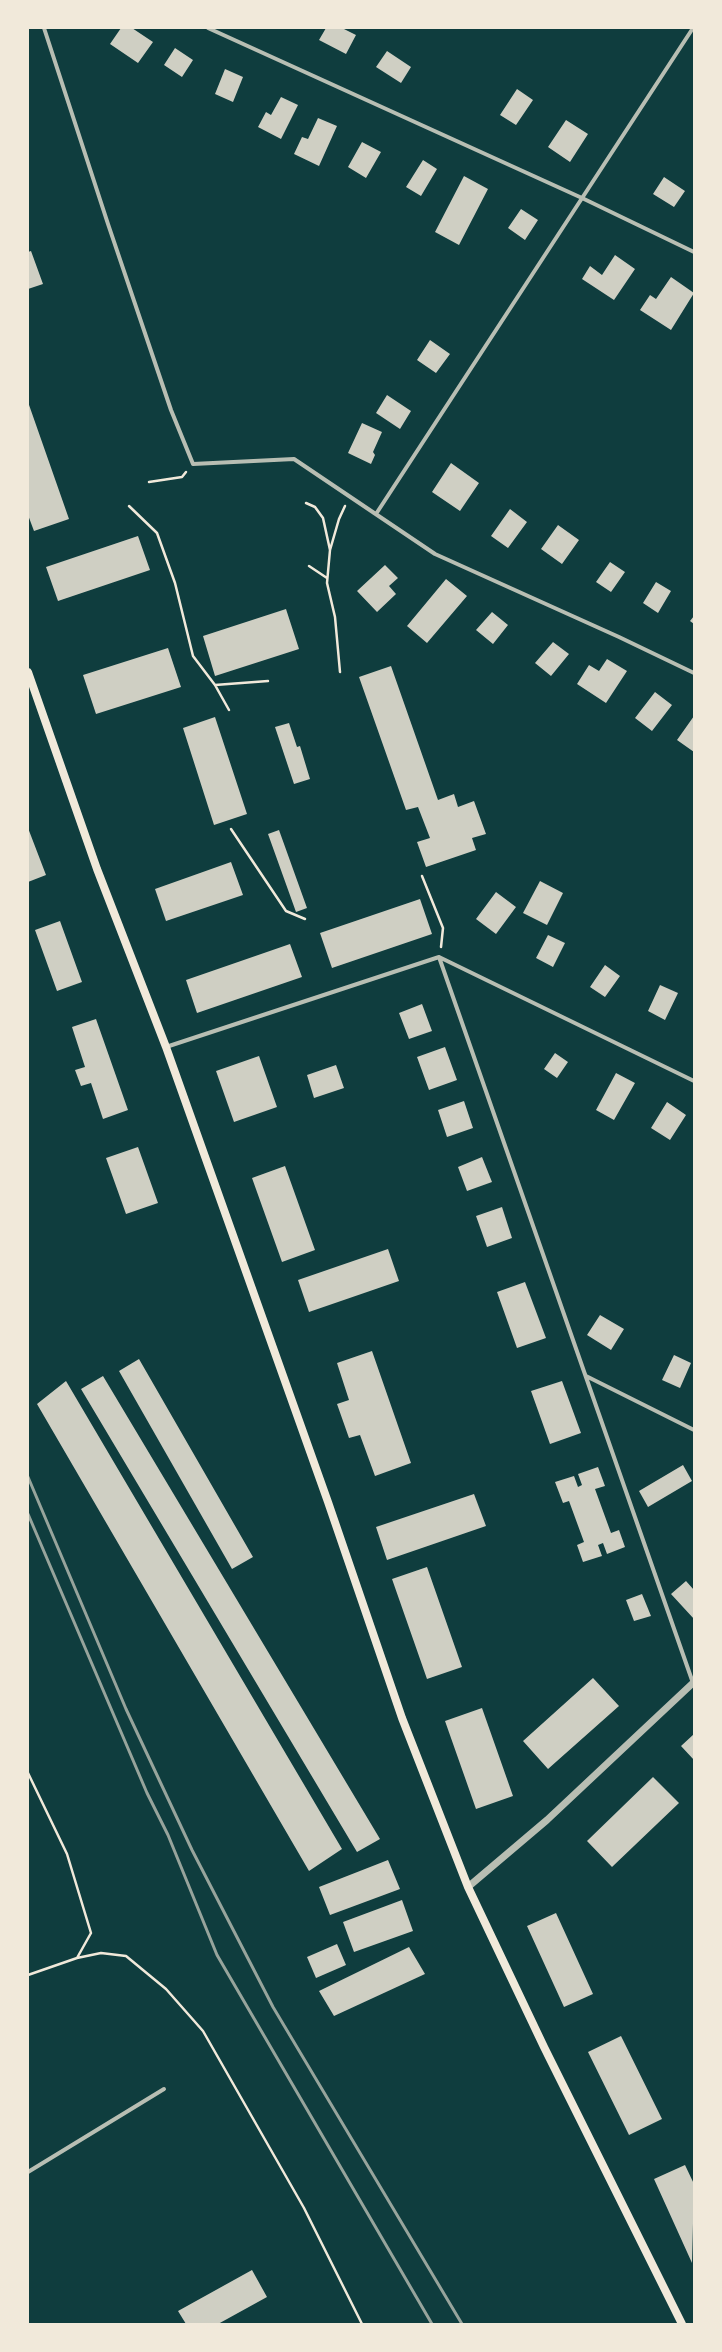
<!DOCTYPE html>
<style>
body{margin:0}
#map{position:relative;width:722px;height:2352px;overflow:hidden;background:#0f3d3e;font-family:Raleway,sans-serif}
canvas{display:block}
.frame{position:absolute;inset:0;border:29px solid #f1e9da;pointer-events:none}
</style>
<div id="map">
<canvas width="722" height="2352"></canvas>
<div class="frame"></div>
</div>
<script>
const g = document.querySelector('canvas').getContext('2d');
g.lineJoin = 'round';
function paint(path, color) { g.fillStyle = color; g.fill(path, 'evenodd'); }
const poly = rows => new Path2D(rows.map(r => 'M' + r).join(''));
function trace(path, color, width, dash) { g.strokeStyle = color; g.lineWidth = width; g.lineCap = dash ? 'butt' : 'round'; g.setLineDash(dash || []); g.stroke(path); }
paint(poly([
 [121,28,132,28,153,42,138,63,110,44],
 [326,28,342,28,356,35,346,54,319,40],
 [175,48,193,60,182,77,164,65],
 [387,51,411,67,401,83,376,67],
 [225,69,243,77,233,102,215,94],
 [517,89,533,100,516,125,500,115],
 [281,97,298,105,281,139,258,127,266,112,271,115],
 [318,118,337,126,319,166,294,154,302,137,308,139],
 [566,120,588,134,570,162,548,147],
 [362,142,381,152,366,178,348,167],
 [423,160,437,169,421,196,406,187],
 [464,176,488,189,459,245,435,232],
 [664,177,685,191,674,207,653,194],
 [521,209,538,220,525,240,508,228],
 [31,251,43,284,28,289,28,252],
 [615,255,635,269,614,300,582,279,590,266,602,275],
 [671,277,694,293,671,330,640,310,650,295,656,299],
 [430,340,450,354,436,373,417,360],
 [387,395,411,411,400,429,376,413],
 [28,402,69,519,34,531,28,515],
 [362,423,382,432,373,452,375,455,371,464,348,453],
 [451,463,479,483,460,511,432,492],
 [510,509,527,522,508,548,491,536],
 [558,525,579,540,562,564,541,549],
 [138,536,150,570,58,601,46,567],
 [610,562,625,572,611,592,596,582],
 [385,565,398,578,389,586,396,594,377,612,357,591],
 [446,579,467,596,427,643,407,626],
 [656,582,671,591,658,613,643,603],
 [286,609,299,649,215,676,203,636],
 [492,612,508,625,493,644,476,630],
 [694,616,694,624,690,621],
 [553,642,569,654,551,676,535,663],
 [168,648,181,687,96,714,83,675],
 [607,659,627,671,606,703,577,684,589,665,599,671],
 [391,666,438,800,454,794,458,807,474,801,486,834,472,838,476,850,426,867,417,842,430,838,418,807,406,810,359,677],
 [655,692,672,705,652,731,635,718],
 [694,716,694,752,677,740],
 [215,717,247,814,214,825,183,728],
 [289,723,297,747,300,746,310,779,294,784,275,727],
 [28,828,46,875,28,882],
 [279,830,307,908,296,912,268,834],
 [231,862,243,895,166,921,155,889],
 [540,881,563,893,547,925,523,913],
 [496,892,516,907,496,934,476,919],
 [420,899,432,934,332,968,320,933],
 [60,921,82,982,57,991,35,930],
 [548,935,565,943,553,967,536,958],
 [290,944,302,977,197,1013,186,980],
 [605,965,620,976,605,997,590,987],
 [660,985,678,993,665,1020,648,1011],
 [422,1004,432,1031,409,1039,399,1013],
 [96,1019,128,1110,103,1119,91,1083,81,1086,75,1070,85,1067,72,1027],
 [445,1047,457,1080,429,1090,417,1057],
 [555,1053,568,1062,557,1078,544,1069],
 [259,1056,277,1107,234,1122,216,1071],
 [336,1065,344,1088,314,1098,307,1075],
 [616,1073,635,1083,614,1120,596,1110],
 [464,1101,473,1128,447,1137,438,1110],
 [667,1102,686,1115,670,1140,651,1128],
 [138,1147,158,1203,126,1214,106,1158],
 [482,1157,492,1182,467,1191,458,1167],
 [285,1166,315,1250,282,1262,252,1178],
 [502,1207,512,1238,487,1247,476,1216],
 [388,1249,399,1281,309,1312,298,1280],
 [525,1282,546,1338,517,1348,497,1292],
 [600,1315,624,1329,611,1350,587,1335],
 [372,1351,411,1463,375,1476,360,1435,349,1438,337,1404,349,1400,337,1363],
 [674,1355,691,1363,680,1388,662,1380],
 [139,1359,253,1557,232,1569,119,1371],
 [103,1376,380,1839,357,1852,81,1389],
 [66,1381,342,1849,309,1871,37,1404],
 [562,1381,581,1433,550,1444,531,1391],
 [683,1465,692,1481,648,1507,639,1491],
 [598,1467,605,1486,595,1489,611,1533,619,1530,625,1547,607,1554,603,1543,598,1545,602,1556,583,1562,577,1545,584,1542,569,1501,563,1503,555,1482,574,1476,578,1487,582,1485,578,1474],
 [474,1494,486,1526,387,1560,376,1527],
 [427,1567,462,1667,427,1679,392,1579],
 [686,1581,694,1590,694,1619,671,1594],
 [642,1594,651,1616,634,1621,626,1600],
 [593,1678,619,1706,548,1769,523,1741],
 [482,1708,513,1796,476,1809,445,1721],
 [694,1734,694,1760,681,1746],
 [653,1777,679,1803,612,1867,587,1841],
 [388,1860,400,1889,330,1915,319,1887],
 [402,1900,413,1931,354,1952,343,1922],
 [556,1913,593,1994,564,2007,527,1926],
 [337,1944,346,1965,316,1978,307,1957],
 [409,1947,425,1974,334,2016,319,1991],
 [621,2036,662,2119,629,2135,588,2052],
 [685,2165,694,2184,692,2263,654,2179],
 [252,2270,267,2297,218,2324,186,2324,178,2311]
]), '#cfcfc3');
trace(poly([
 [149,482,182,477,186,472],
 [306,503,315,507,323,518,330,550],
 [129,506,157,533,175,583,193,656,215,685,229,710],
 [309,566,327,578],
 [340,672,335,617,327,583,330,550,339,519,345,506],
 [215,685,268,681],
 [231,829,286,911,305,919],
 [422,876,443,928,441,947],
 [28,1773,67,1854,91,1933,77,1958,28,1975],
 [77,1958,101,1953,126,1956,166,1989,203,2031,304,2208,362,2324]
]), '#f1e9da', 2.5);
trace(poly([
 [44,28,108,224,171,410,193,464,294,459,435,554,619,637,694,673],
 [208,28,582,198,694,252],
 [376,514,693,28],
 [439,957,693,1683],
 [439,957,694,1081],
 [166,1047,439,957],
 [586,1376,694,1430],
 [28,2172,164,2089]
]), '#b8beb3', 4);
trace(poly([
 [468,1887,547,1820,694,1682]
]), '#b8beb3', 7);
trace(poly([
 [28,672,97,869,166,1047,328,1502,402,1718,468,1887,544,2047,682,2324]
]), '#f1e9da', 8);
trace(poly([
 [28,1477,126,1709,192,1850,273,2007,462,2324],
 [28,1514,147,1793,168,1835,217,1955,432,2324]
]), '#97a49c', 3);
</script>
